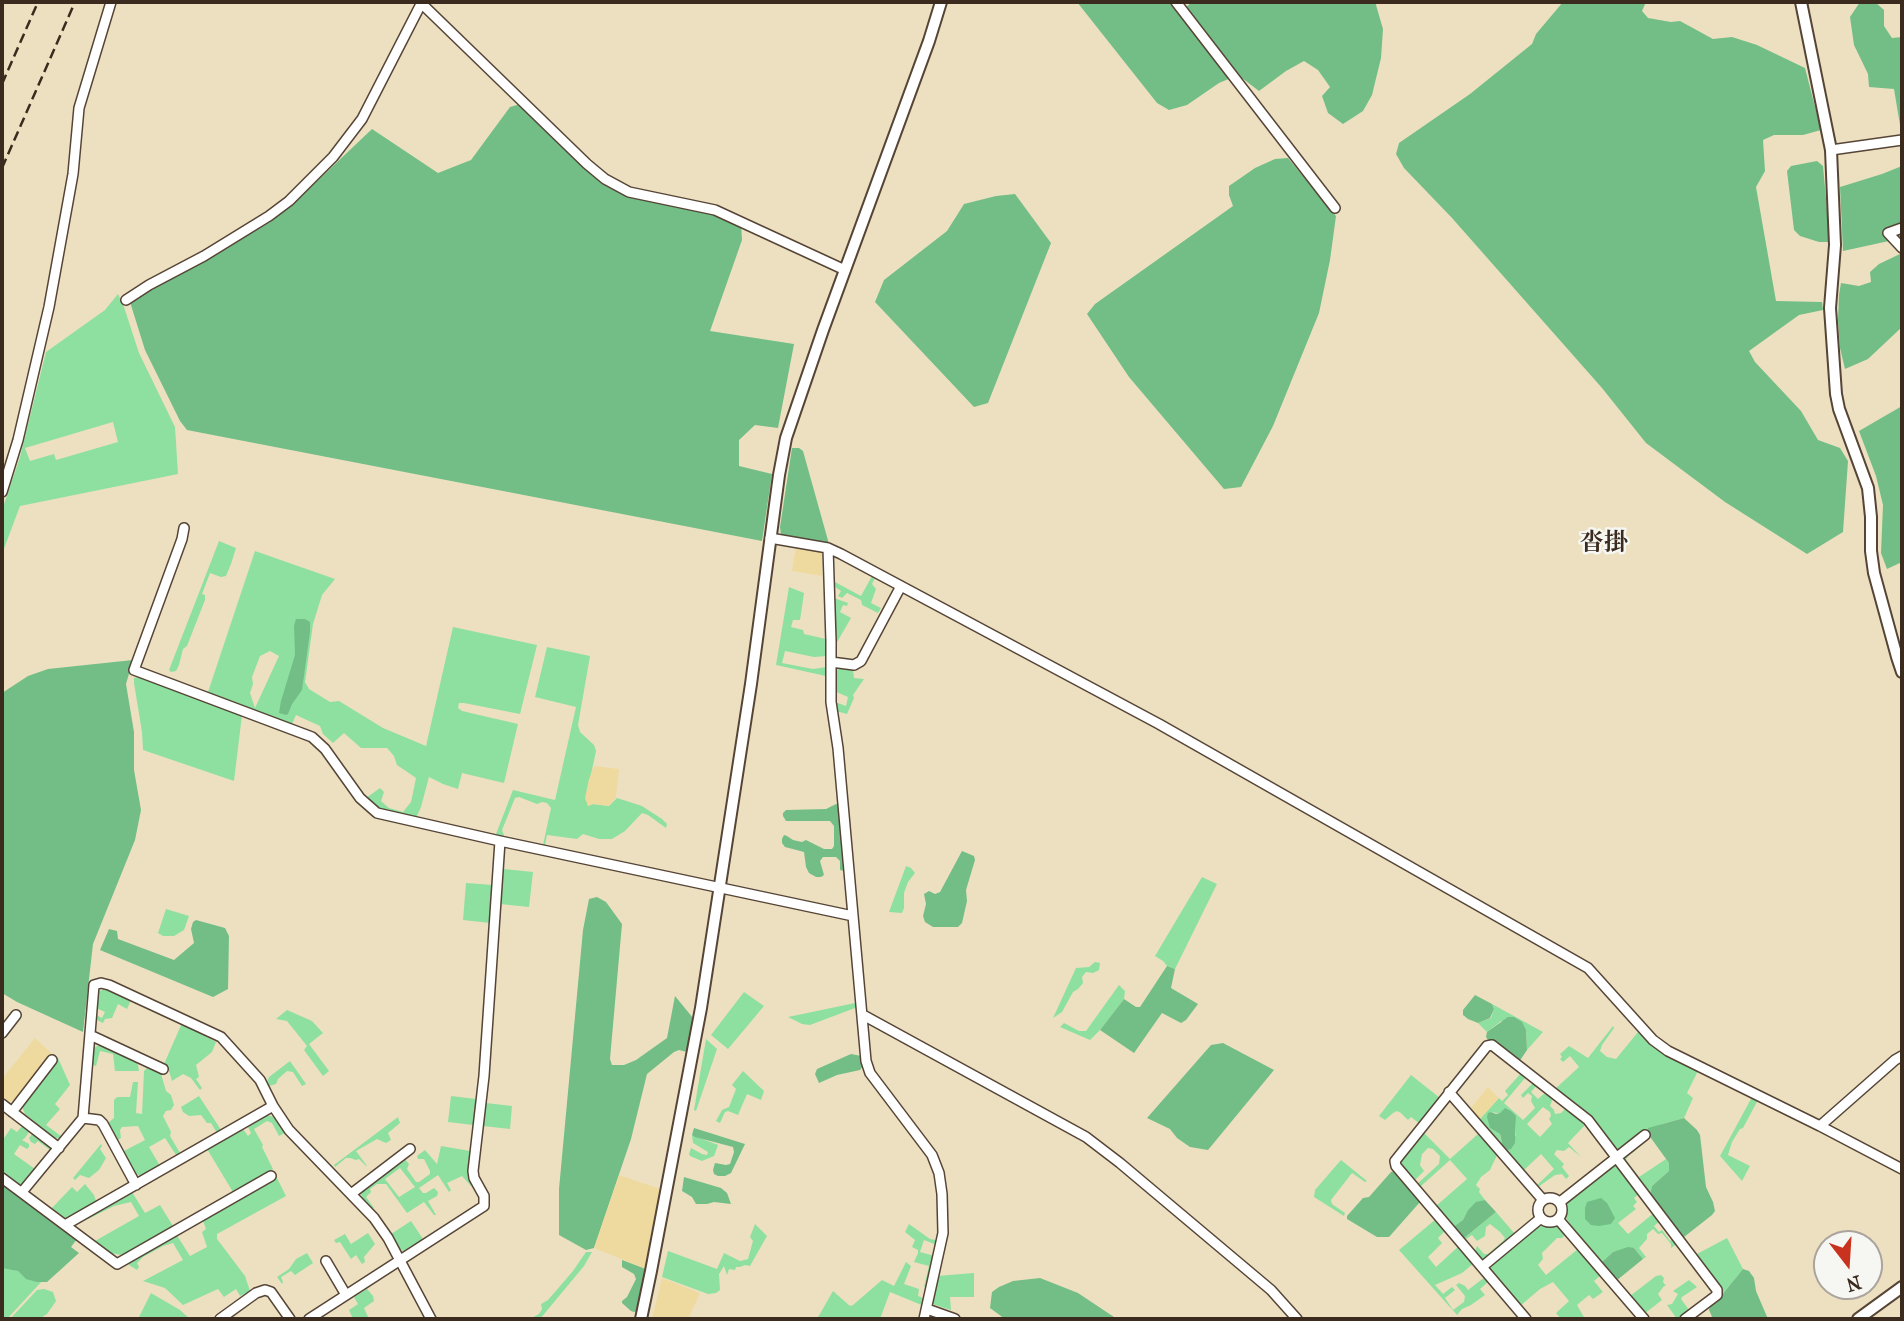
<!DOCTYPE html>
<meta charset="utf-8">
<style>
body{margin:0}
#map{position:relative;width:1904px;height:1321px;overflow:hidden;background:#ede0c0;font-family:"IM FELL French Canon",serif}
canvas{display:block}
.frame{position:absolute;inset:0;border:4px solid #3b2a1e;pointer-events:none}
.north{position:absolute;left:1813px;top:1230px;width:70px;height:70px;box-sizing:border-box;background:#f6f6f2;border:2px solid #aba49d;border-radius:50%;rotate:163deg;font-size:19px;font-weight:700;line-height:28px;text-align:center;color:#3b2a1e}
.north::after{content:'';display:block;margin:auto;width:24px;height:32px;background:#c8321e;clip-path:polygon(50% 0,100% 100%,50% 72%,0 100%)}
</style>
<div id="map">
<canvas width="1904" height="1321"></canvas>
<div class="frame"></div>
<div class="north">N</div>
</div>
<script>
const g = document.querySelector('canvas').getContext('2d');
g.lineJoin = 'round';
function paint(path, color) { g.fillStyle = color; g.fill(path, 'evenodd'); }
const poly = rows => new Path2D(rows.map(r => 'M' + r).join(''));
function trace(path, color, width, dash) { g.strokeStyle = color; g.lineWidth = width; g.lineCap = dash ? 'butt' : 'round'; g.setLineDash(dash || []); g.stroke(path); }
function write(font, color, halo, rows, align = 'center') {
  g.font = font + ' "IM FELL French Canon","Noto Serif JP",serif'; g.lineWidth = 5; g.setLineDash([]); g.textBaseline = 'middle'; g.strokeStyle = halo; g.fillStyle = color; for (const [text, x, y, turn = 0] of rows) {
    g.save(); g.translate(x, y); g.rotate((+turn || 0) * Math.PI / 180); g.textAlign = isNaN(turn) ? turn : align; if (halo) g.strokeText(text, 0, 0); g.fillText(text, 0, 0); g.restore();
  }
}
paint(poly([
 [118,294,123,304,139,353,175,427,178,474,20,506,2,554,2,510,20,457,46,352,105,310],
 [113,422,118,442,56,460,54,454,30,461,25,448],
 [219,541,236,548,231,564,226,576,221,577,210,573,202,594,205,595,205,600,187,646,183,649,179,665,176,671,171,672,169,670],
 [255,551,335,579,322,595,313,624,305,682,309,689,330,702,339,701,383,728,426,746,453,627,537,645,520,714,464,703,459,703,458,708,462,711,518,724,504,783,462,773,458,789,443,784,429,777,421,807,416,818,379,810,366,798,380,788,384,792,381,801,389,808,403,812,411,802,416,778,397,765,394,756,387,748,361,748,344,733,333,743,323,734,320,726,296,715,292,724,288,726,207,695],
 [270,651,279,656,255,708,250,693,253,684,252,677,260,656],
 [872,576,875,578,872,584,876,589,871,603,881,608,878,613,862,605,861,600,847,593,842,598,838,596,841,591,835,587,833,581,861,596],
 [789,587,804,593,800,620,793,620,791,627,803,630,804,634,826,639,827,656,814,657,785,651,782,663,813,669,827,667,826,676,776,665],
 [834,598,848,603,847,606,843,605,840,612,851,618,836,644],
 [547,647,590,656,578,725,580,732,594,745,596,751,586,798,588,806,593,804,609,806,617,798,642,806,662,819,667,824,666,828,648,815,642,813,625,831,612,839,599,839,583,834,577,839,547,835,545,845,543,845,551,808,547,803,542,802,537,804,519,797,515,798,502,830,505,838,498,836,496,834,513,790,555,800,576,707,535,697],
 [841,668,853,670,854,678,864,679,853,695,854,698,847,714,836,711,835,702,846,706,848,697,834,691,835,671],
 [138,677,242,715,234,781,143,750,142,732,134,683,134,678],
 [906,866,911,868,915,873,908,882,904,893,904,908,902,913,889,912],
 [504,869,533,872,529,907,500,904],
 [1202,877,1217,884,1175,969,1167,966,1163,961,1155,956],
 [466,883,493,885,490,923,463,920],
 [166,909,189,916,184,930,174,936,163,936,158,933],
 [1095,962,1100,963,1099,970,1093,973,1086,972,1082,977,1083,983,1078,989,1073,992,1062,1012,1053,1018,1076,968,1089,967],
 [1119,985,1125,991,1124,999,1100,1030,1090,1040,1060,1027,1064,1023,1079,1031,1086,1031],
 [104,989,131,1000,127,1009,118,1004,112,1018,105,1019,103,1023,95,1019,96,1015,102,1018,105,1012,96,1008,98,992],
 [744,992,764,1006,728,1049,711,1035],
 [855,1003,857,1004,855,1008,810,1025,802,1024,788,1017],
 [1492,1004,1543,1032,1527,1050,1526,1030,1501,1021,1487,1032,1478,1023,1491,1018,1494,1009],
 [287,1010,312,1021,323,1033,309,1044,329,1071,323,1076,304,1050,307,1046,287,1021,276,1019],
 [182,1023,216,1042,212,1052,196,1065,199,1077,196,1079,202,1088,200,1090,191,1078,183,1074,172,1081,169,1071,164,1064],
 [1613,1026,1614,1028,1602,1045,1600,1051,1607,1057,1616,1059,1638,1032,1643,1033,1678,1060,1698,1071,1687,1093,1693,1098,1684,1118,1662,1124,1645,1132,1619,1151,1591,1118,1555,1089,1579,1067,1570,1056,1563,1062,1560,1059,1562,1057,1560,1054,1569,1046,1588,1058],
 [706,1039,717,1049,696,1111,694,1110],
 [100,1045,135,1060,138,1065,139,1071,115,1071,113,1054,100,1051,96,1066,90,1064,93,1048],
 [58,1058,70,1085,55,1104,60,1109,46,1125,61,1136,59,1138,55,1138,25,1114,22,1106],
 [290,1061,306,1084,302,1086,293,1072,287,1071,278,1079,276,1084,269,1086,267,1082,269,1077],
 [148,1067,161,1074,166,1091,171,1095,174,1105,171,1110,166,1111,163,1116,171,1132,170,1136,180,1153,176,1155,165,1138,149,1147,160,1166,141,1176,136,1174,124,1151,145,1140,138,1126,122,1127,120,1130,121,1138,118,1140,108,1123,114,1118,114,1100,117,1097,130,1097,133,1082,138,1082,136,1113,142,1114,144,1071],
 [743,1071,764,1091,761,1100,747,1094,738,1115,728,1111,725,1112,720,1123,716,1121,722,1110,729,1107,736,1089,732,1085],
 [1522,1072,1525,1078,1504,1103,1523,1120,1535,1108,1531,1101,1532,1096,1528,1093,1523,1098,1521,1095,1534,1082,1537,1085,1531,1092,1538,1099,1546,1092,1553,1098,1550,1106,1554,1110,1555,1114,1561,1113,1566,1108,1586,1124,1568,1143,1581,1157,1569,1147,1564,1151,1557,1150,1554,1154,1564,1164,1562,1167,1569,1176,1566,1179,1562,1174,1555,1175,1538,1187,1541,1190,1541,1192,1535,1187,1554,1169,1541,1154,1523,1171,1479,1120,1499,1098,1502,1101,1508,1095,1505,1091],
 [1543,1107,1550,1112,1551,1116,1549,1119,1552,1124,1540,1137,1527,1124],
 [1491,1112,1516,1116,1516,1136,1501,1141,1500,1134,1490,1128],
 [1411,1075,1440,1098,1420,1124,1411,1117,1408,1120,1401,1113,1397,1111,1393,1113,1385,1120,1379,1116],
 [199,1096,221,1130,217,1133,211,1123,207,1123,201,1115,189,1116,183,1112,181,1107],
 [451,1096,476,1099,473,1125,448,1122],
 [1752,1097,1758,1100,1743,1128,1740,1129,1732,1142,1728,1155,1750,1166,1742,1181,1720,1156],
 [486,1103,512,1106,510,1129,483,1126],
 [267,1115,274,1117,285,1133,279,1136,272,1123,267,1121,254,1129,263,1145,262,1147,273,1169,233,1192,207,1149,243,1129,248,1136,251,1133,248,1127],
 [398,1117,400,1123,388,1133,391,1140,386,1143,377,1139,356,1151,367,1166,366,1166,359,1159,356,1160,350,1158,346,1158,335,1167,334,1165],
 [22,1126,29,1132,25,1138,22,1140,29,1144,29,1147,27,1149,20,1145,14,1154,35,1169,50,1150,38,1141,35,1144,31,1142,29,1138,32,1134,51,1148,52,1151,23,1186,19,1186,2,1174,2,1141,11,1128,17,1132],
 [1424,1133,1450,1159,1478,1134,1497,1155,1490,1170,1481,1177,1476,1185,1480,1189,1479,1192,1485,1200,1476,1203,1468,1210,1463,1220,1456,1226,1456,1229,1436,1206,1467,1179,1450,1160,1420,1187,1417,1184,1439,1164,1440,1156,1433,1149,1428,1148,1422,1154,1420,1165,1424,1171,1414,1181,1401,1166,1399,1161],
 [692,1135,718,1145,714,1156,702,1161,690,1156,689,1154,691,1148,702,1154,707,1155,708,1152,693,1143],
 [101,1144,102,1146,100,1149,106,1158,99,1170,89,1178,80,1175,75,1180,73,1178],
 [441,1146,470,1151,470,1176,472,1185,471,1186,462,1176,447,1183,451,1190,449,1192,438,1175,419,1188,423,1193,426,1193,434,1188,438,1192,437,1196,428,1201,436,1215,434,1215,424,1202,407,1213,386,1184,377,1184,370,1189,371,1192,366,1197,374,1208,372,1208,362,1198,361,1193,404,1158,409,1164,407,1169,416,1182,419,1182,430,1174,430,1171,424,1159,418,1159,417,1156,425,1150,437,1164],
 [400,1168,415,1187,399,1197,385,1179],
 [1634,1148,1635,1151,1628,1156,1626,1160,1639,1177,1666,1159,1669,1163,1669,1171,1652,1186,1650,1195,1623,1160,1623,1157],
 [1341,1160,1367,1181,1365,1182,1352,1173,1331,1200,1332,1204,1345,1213,1344,1216,1314,1197,1315,1190],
 [1612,1164,1617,1164,1639,1194,1634,1198,1637,1202,1633,1206,1636,1209,1618,1223,1628,1234,1654,1213,1660,1221,1654,1226,1659,1232,1662,1230,1670,1241,1672,1239,1677,1244,1671,1248,1671,1244,1662,1233,1658,1234,1653,1229,1647,1234,1647,1239,1639,1248,1646,1257,1643,1259,1634,1248,1613,1252,1601,1263,1581,1240,1564,1215,1567,1202],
 [276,1176,286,1196,217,1234,217,1239,245,1276,250,1291,240,1296,236,1289,224,1297,218,1289,183,1305,165,1288,143,1281,183,1260,173,1243,163,1246,143,1257,137,1263,139,1267,137,1270,129,1265,127,1261,176,1234,190,1256,207,1247,202,1232,206,1229,202,1218],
 [85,1184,94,1195,96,1201,91,1205,65,1218,52,1208,72,1187,77,1192],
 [132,1192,145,1213,160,1205,173,1226,122,1255,110,1253,95,1241,139,1216,131,1202,114,1206,88,1219,85,1217],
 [1496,1212,1515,1234,1484,1260,1481,1259,1475,1253,1476,1248,1477,1246,1484,1254,1488,1254,1503,1241,1505,1238,1500,1232,1490,1224,1486,1227,1485,1236,1477,1241,1472,1235,1465,1240,1463,1239],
 [1436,1219,1446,1230,1438,1238,1442,1243,1428,1257,1436,1267,1459,1246,1474,1263,1462,1273,1435,1285,1443,1294,1452,1287,1455,1290,1445,1298,1453,1310,1464,1302,1465,1296,1456,1285,1459,1283,1465,1286,1468,1290,1485,1277,1489,1281,1480,1289,1485,1295,1471,1305,1462,1309,1457,1315,1399,1250],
 [411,1221,423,1239,403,1251,399,1248,391,1234],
 [755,1224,767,1236,750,1266,745,1265,740,1267,736,1267,735,1270,729,1269,727,1275,724,1266,719,1274,720,1290,716,1293,708,1294,662,1277,668,1251,717,1269,724,1253,740,1261,748,1259,753,1241,750,1237],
 [909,1224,930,1239,936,1240,937,1245,924,1240,920,1252,935,1256,928,1288,924,1287,929,1266,914,1262,918,1253,918,1250,912,1247,915,1240,905,1232],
 [1548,1225,1561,1228,1566,1234,1562,1238,1557,1238,1542,1253,1543,1259,1538,1265,1546,1275,1578,1249,1601,1275,1594,1281,1603,1292,1593,1299,1589,1295,1577,1305,1585,1319,1561,1319,1556,1313,1569,1301,1553,1282,1540,1289,1520,1306,1487,1266,1536,1227],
 [368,1233,375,1244,364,1257,365,1262,362,1264,356,1255,351,1259,340,1242,336,1243,334,1240,345,1234,351,1244],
 [1727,1238,1743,1269,1721,1296,1721,1289,1717,1282,1697,1254],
 [586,1252,592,1252,584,1266,540,1319,530,1319,539,1314,542,1309,541,1304,548,1300,573,1271],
 [307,1253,313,1263,295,1275,291,1271,281,1277,283,1282,282,1284,277,1277,289,1269,296,1259],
 [906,1262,911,1266,904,1284,919,1289,918,1296,925,1299,924,1306,890,1292,880,1319,817,1319,833,1291,850,1306,853,1305,882,1280,894,1286],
 [5,1267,18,1271,26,1278,43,1280,7,1319,2,1319,2,1268],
 [974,1273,974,1297,950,1297,951,1310,932,1304,937,1276],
 [1661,1275,1664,1278,1663,1282,1666,1286,1664,1286,1658,1294,1662,1300,1644,1314,1630,1296,1656,1276],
 [1689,1280,1697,1287,1682,1297,1681,1299,1689,1310,1677,1319,1667,1305,1672,1304,1678,1294,1673,1291],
 [44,1289,53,1292,56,1301,47,1314,39,1319,10,1319,37,1290],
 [367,1289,373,1296,374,1301,364,1308,369,1319,353,1319,349,1310,358,1304,354,1297],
 [151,1293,180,1310,190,1319,141,1319,139,1317]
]), '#8de0a0');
paint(poly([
 [1077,2,1169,2,1178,14,1192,2,1377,2,1376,5,1383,29,1381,58,1372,95,1363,111,1343,124,1328,113,1322,96,1330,87,1318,70,1304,61,1286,71,1259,91,1238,75,1219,83,1187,105,1169,110,1157,103],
 [1563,2,1646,2,1642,11,1648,18,1671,22,1680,21,1713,39,1732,37,1757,45,1805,68,1821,130,1803,135,1774,135,1763,140,1765,171,1756,187,1776,301,1822,302,1823,310,1799,315,1749,351,1755,362,1801,411,1818,440,1840,448,1848,461,1843,532,1807,554,1725,502,1646,443,1602,388,1452,218,1404,168,1396,154,1399,143,1470,94,1532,44,1536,34],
 [1860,2,1875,2,1884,10,1884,26,1892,38,1902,37,1902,130,1901,131,1894,89,1869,87,1868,74,1854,45,1850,17],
 [524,103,588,165,629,192,713,210,741,222,742,240,710,331,794,344,778,428,755,425,739,440,739,466,772,474,762,541,187,430,180,421,145,350,130,302,269,223,294,203,372,129,438,173,471,160,510,107],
 [1288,158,1336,216,1330,260,1319,313,1273,426,1241,487,1224,489,1129,377,1087,314,1095,304,1233,206,1229,195,1229,186,1255,168,1275,159],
 [1817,161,1823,166,1830,242,1819,242,1800,236,1794,230,1787,171,1791,166],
 [1902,166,1902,327,1868,359,1845,369,1840,348,1838,320,1839,295,1841,283,1859,286,1871,282,1870,272,1879,264,1900,254,1899,250,1889,241,1843,251,1840,187,1882,174],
 [1015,194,1051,243,988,403,974,407,875,302,884,280,947,231,964,204,996,196],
 [1902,406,1902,562,1887,569,1881,553,1883,505,1876,476,1859,431],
 [792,448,799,448,803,451,829,544,827,547,786,541,781,535,780,527],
 [296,619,305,619,310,622,310,632,302,690,292,704,288,714,286,715,279,713,281,701,295,655,294,626],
 [133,660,126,684,134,732,134,770,141,810,135,840,93,944,83,1032,17,1002,2,993,2,693,28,676,48,669],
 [836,804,840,805,846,870,844,871,840,870,840,861,836,857,823,857,820,861,824,875,821,877,816,877,809,873,806,867,804,852,785,847,782,843,782,839,784,835,787,836,793,840,802,842,806,840,824,849,832,849,834,846,834,826,830,821,786,821,783,816,783,813,786,810,826,809],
 [962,851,974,856,975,860,966,890,967,901,962,923,958,927,933,927,925,922,923,916,926,904,924,894,929,891,935,894,940,892],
 [597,897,606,902,622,924,610,1059,612,1065,624,1065,636,1060,667,1038,675,996,693,1018,687,1052,679,1050,674,1052,647,1074,631,1139,594,1248,586,1250,559,1235,559,1189,583,930,589,899],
 [196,920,225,928,229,936,228,989,213,997,100,950,109,929,117,931,118,939,174,960,194,943,191,929,193,922],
 [1167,966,1175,969,1171,988,1198,1004,1186,1020,1181,1023,1162,1013,1134,1053,1100,1030,1124,999,1136,1007,1140,1007],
 [1475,995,1492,1004,1494,1009,1490,1018,1478,1023,1468,1019,1463,1015,1463,1010],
 [1508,1017,1514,1017,1522,1022,1526,1030,1527,1050,1519,1062,1494,1049,1486,1037,1487,1032],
 [1223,1043,1274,1070,1208,1150,1190,1147,1177,1138,1170,1129,1147,1118,1211,1045],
 [851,1054,861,1056,863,1066,860,1070,837,1075,819,1083,815,1074,817,1069],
 [1505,1108,1511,1111,1516,1116,1515,1143,1511,1149,1507,1150,1503,1147,1500,1134,1490,1128,1487,1117,1488,1113,1491,1112,1496,1114,1500,1113],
 [1684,1118,1697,1130,1700,1135,1706,1187,1713,1202,1715,1211,1712,1215,1684,1237,1681,1237,1650,1195,1652,1186,1669,1171,1669,1163,1648,1134,1648,1128],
 [694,1128,745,1144,731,1173,725,1176,718,1176,714,1174,713,1170,715,1163,726,1165,730,1164,734,1152,733,1147,695,1137,692,1135],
 [1394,1171,1420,1198,1420,1202,1389,1237,1377,1237,1347,1219,1347,1216,1363,1198,1369,1197,1391,1172],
 [684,1177,721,1188,727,1193,731,1204,714,1202,707,1204,696,1204,692,1197,682,1191],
 [2,1184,77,1239,71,1247,79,1253,47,1282,37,1282,26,1279,18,1271,2,1268],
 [1601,1198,1607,1203,1615,1218,1611,1224,1599,1226,1591,1225,1585,1219,1585,1208,1587,1202],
 [1485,1200,1496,1212,1463,1239,1456,1229,1455,1226,1463,1220,1468,1210,1476,1202],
 [1628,1247,1634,1248,1643,1259,1616,1281,1601,1263,1613,1252],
 [622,1260,646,1269,637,1311,634,1312,631,1311,622,1303,622,1301,627,1297,636,1279,634,1274,622,1267],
 [1743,1269,1749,1271,1754,1278,1756,1291,1768,1319,1713,1319,1709,1310,1710,1305,1721,1296],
 [1040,1278,1078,1293,1117,1319,1005,1319,990,1308,992,1292,999,1287,1013,1281]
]), '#72be86');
paint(poly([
 [796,546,822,551,822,576,792,571],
 [594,766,619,769,616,797,609,806,593,804,588,806,585,798,589,779],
 [35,1038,52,1054,17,1100,9,1102,2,1096,2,1079],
 [1488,1087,1499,1098,1479,1120,1470,1109],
 [619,1175,660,1189,646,1269,594,1248],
 [662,1278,700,1293,688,1319,652,1319]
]), '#eeda9e');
const minor = poly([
 [1176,2,1335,208],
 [421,3,587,164,605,179,629,192,715,210,845,270],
 [1831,150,1902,140],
 [1902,228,1888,233,1902,248],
 [126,300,149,285,204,256,269,216,289,201,333,157,362,119,422,2],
 [2,492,18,440,49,307,73,174,79,108,111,2],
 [184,528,182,539,134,670,312,737,325,749,360,798,377,813,500,841,853,916],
 [770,538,828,548,841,554,1159,724,1588,968,1653,1040,1668,1051,1820,1126,1902,1169],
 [828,548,831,641,831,702,838,748,866,1061,870,1073,932,1155,939,1173,942,1194,943,1233,924,1319],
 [831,662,854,665,861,661,901,586],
 [863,1015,1086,1137,1120,1163,1271,1290,1297,1319],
 [2,1033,16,1015],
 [90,1035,163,1069],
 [1449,1092,1543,1200],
 [2,1104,59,1148],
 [12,1112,52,1060],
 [83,1118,99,1120,103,1124,136,1185],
 [1820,1126,1895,1060,1902,1056],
 [2,1178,117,1264,271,1176],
 [22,1192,83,1118,94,985,101,983,109,985,221,1037,260,1080,273,1106,289,1130,374,1218,388,1238,431,1319],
 [351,1194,410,1149],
 '1538 1210a12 12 0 1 1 24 0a12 12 0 1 1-24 0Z',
 [1560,1202,1645,1135],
 [1558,1219,1644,1319],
 [65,1225,273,1106],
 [326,1261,346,1295],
 [1482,1267,1541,1218],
 [927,1309,955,1319],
 [220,1319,256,1293,265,1290,271,1292,290,1319],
 [309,1319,484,1206,484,1196,474,1178,473,1171,484,1076,500,841],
 [1526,1319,1396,1166,1395,1161,1487,1046,1492,1045,1588,1120,1717,1290,1717,1295,1685,1319]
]);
const tertiary = poly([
 [1801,2,1831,150,1835,245,1830,308,1836,394,1839,409,1868,488,1871,517,1871,551,1874,573,1897,657,1902,672],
 [641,1319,651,1271,701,1008,751,684,779,475,786,438,823,330,929,41,941,2],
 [1858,1319,1902,1287]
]);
trace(minor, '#564536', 12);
trace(tertiary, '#564536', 14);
trace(minor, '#fff', 9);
trace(tertiary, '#fff', 10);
trace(poly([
 [2,84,38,2],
 [2,168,75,2]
]), '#3b2a1e', 2.5, [10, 5]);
write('bold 24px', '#3b2a1e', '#f6f6f2', [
 ["沓掛",1604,544]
]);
</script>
